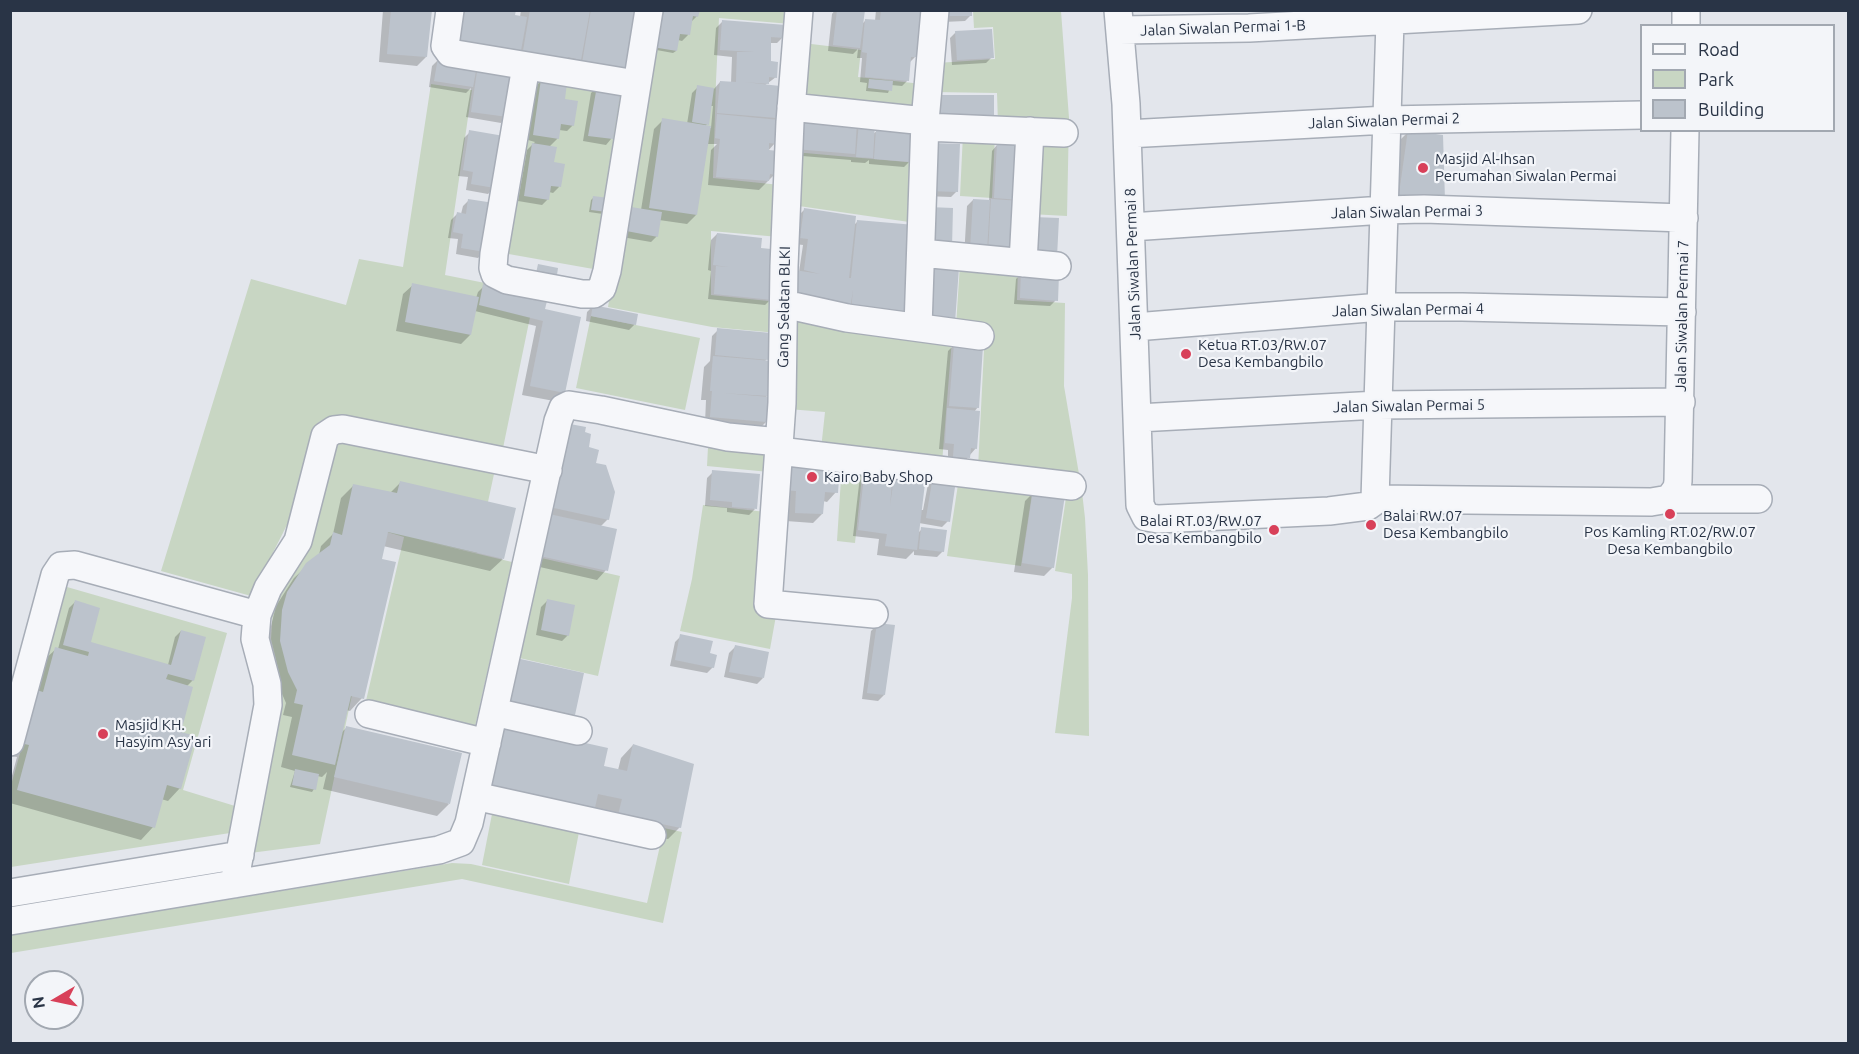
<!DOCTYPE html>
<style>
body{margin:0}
#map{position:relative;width:1859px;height:1054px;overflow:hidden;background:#e3e6ec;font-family:Ubuntu,sans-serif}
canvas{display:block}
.frame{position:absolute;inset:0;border:12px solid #293446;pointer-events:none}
.legend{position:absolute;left:1640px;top:24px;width:195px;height:108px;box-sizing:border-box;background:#f3f5f9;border:2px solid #a2a8b1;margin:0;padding:8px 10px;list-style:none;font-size:18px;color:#293446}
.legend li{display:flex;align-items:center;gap:12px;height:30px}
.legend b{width:30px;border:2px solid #a2a8b1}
.north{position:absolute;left:24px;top:970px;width:60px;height:60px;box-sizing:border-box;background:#f3f5f9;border:2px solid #a2a8b1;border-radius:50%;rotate:261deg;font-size:16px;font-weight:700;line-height:24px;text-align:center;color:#293446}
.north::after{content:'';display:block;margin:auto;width:21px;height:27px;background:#d84059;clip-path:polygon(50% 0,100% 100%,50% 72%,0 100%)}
</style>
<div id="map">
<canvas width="1859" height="1054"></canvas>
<div class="frame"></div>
<ul class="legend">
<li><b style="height:8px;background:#f6f7fa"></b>Road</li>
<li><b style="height:16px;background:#c8d6c3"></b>Park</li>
<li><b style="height:16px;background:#bcc3cc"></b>Building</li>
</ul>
<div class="north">N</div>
</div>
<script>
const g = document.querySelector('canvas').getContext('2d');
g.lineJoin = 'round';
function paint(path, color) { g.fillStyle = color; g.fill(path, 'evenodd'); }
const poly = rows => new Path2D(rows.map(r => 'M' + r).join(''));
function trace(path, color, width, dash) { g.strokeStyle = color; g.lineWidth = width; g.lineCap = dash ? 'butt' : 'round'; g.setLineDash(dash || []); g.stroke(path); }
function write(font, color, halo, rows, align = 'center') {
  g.font = font + ' Ubuntu,sans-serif'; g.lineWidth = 4.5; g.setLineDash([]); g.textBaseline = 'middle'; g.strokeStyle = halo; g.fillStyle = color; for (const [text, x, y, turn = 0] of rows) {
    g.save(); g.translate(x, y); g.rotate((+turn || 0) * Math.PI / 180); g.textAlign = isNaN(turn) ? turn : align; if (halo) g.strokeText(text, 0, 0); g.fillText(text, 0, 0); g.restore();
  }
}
paint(poly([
 [657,11,792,11,791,24,719,18,716,81,713,178,780,185,779,237,711,231,711,295,778,302,777,333,712,327,608,307],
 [973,11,1061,11,1069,118,1067,216,1030,214,1034,126,998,124,997,93,933,92,937,63,995,59,993,27,974,28],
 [803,43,861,50,858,77,922,84,919,115,797,102],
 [533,74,629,89,599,270,503,253],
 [431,84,472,90,445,275,535,293,503,448,336,416,325,419,319,422,312,431,291,517,251,596,161,571,251,279,346,305,359,259,403,267],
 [963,134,995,136,992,198,960,196],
 [794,152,918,163,916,223,792,205],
 [960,264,1018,268,1017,300,1065,303,1064,386,1080,480,978,468,985,330,956,326],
 [792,315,952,339,942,463,821,449,825,412,788,409],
 [591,316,700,338,685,410,576,388],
 [345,442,494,474,477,553,416,539,512,562,474,731,365,705,404,537,387,532,320,844,250,853,280,695,280,676,271,639,273,607,335,444],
 [708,447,770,456,769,472,707,466],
 [842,463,863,466,855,543,837,541],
 [959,478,1033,487,1021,566,947,556],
 [1067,491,1082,492,1085,518,1088,575,1089,736,1055,733,1072,598,1072,574,1055,571],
 [703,505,766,512,777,610,770,649,680,631,692,579],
 [537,557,620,576,598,676,515,657],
 [67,587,227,633,183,790,235,806,230,833,11,867,11,785],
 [492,814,579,832,569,884,482,865],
 [664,828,682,832,663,923,462,879,11,953,11,935,452,863,471,864,647,903]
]), '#c8d6c3');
paint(poly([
 [383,10,430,10,426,57,417,66,379,62],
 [458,10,514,10,513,16,520,17,521,10,636,10,625,76,514,70,507,117,501,123,466,117,471,88,466,93,429,87,432,66,438,60,479,67,451,54],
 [654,10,698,10,697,16,690,23,688,35,682,41,678,40,676,51,673,53,651,49],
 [835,10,864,10,862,24,866,20,875,21,876,10,926,10,916,56,910,62,908,80,902,86,891,85,888,93,866,91,867,83,860,82,862,58,857,58,858,49,853,54,828,51,832,14],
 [943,10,971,15,965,21,943,22],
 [722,22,783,37,777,43,770,43,770,63,776,77,764,86,779,88,775,143,767,152,775,174,759,190,708,185,711,150,717,144,707,144,696,215,687,224,659,220,657,236,651,242,616,236,641,210,654,129,663,120,687,124,692,93,698,87,714,89,720,82,731,83,732,57,714,55,716,28],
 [710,106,713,106,711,128,705,127,707,124],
 [956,32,992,57,986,63,952,65,950,38],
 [542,80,563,100,573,125,567,131,559,130,558,138,549,147,559,187,553,193,549,192,548,199,542,205,518,201,527,150,535,142,528,140,536,86],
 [597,87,611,139,606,145,583,141,591,93],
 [859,123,873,134,877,131,910,161,904,167,869,164,869,160,865,163,851,162,851,160,790,155],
 [470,132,494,188,488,194,466,190,468,177,458,176,464,138],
 [1408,132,1442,137,1390,210,1399,141],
 [997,145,1023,147,1017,254,964,257,967,206,973,200,989,201,992,151],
 [926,151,957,191,951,197,924,196],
 [594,197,607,200,603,214,589,212,591,200],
 [469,200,484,252,478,258,456,254,458,239,448,238,451,220,457,214,461,214,463,206],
 [805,209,854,225,858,221,913,226,846,313,799,272,803,245,795,244,799,215],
 [717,234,759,249,768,273,771,299,765,305,708,299,711,271,708,270,711,240],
 [1022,273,1056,300,1050,306,1014,304,1016,279],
 [413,285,476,298,478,292,484,286,543,314,564,392,554,401,522,395,536,326,475,311,470,335,461,344,396,331,403,294],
 [593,306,635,324,629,330,586,321,587,312],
 [718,330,767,359,764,362,767,396,765,399,766,422,760,428,705,423,706,400,701,400,704,367,710,361,712,336],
 [954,345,978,407,974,412,976,448,963,463,948,462,948,450,939,449,948,351],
 [587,448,608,519,600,527,606,570,597,580,531,565,537,515],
 [866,470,895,472,921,510,923,510,928,484,934,478,948,521,942,527,919,523,918,533,922,529,943,551,937,557,914,555,914,551,906,559,877,555,879,539,853,536,860,476],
 [777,471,836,492,827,502,823,501,822,514,813,523,786,521],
 [713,472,755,509,749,515,727,512,727,508,705,506,707,478],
 [400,483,503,559,490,571,383,546,362,698,350,711,346,710,341,733,346,728,449,804,437,816,323,789,327,772,322,777,317,776,314,789,312,792,290,787,295,771,281,767,292,717,283,715,286,703,272,671,268,638,276,606,294,578,319,555,321,546,333,534,341,498,354,485,390,493],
 [1034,492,1053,567,1044,576,1014,572,1025,501],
 [547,601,568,635,562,641,536,635,541,607],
 [75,602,88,648,168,665,175,637,181,631,193,680,187,686,179,733,180,788,168,801,161,799,153,827,141,840,10,803,10,783,17,757,10,756,10,729,43,661,56,649,58,649,69,608],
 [877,625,884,695,878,701,862,699,871,631],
 [681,636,709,654,713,667,707,673,670,666,675,642],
 [735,647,763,678,757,684,724,677,729,653],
 [507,669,574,714,564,724,498,709],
 [633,745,680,827,668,839,607,827,610,811,593,808,602,767,618,770,621,758]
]), '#0003');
paint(poly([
 [391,10,432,10,427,57,387,54],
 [465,10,516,10,515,15,527,17,520,56,459,45],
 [530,10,590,10,581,60,568,57,567,66,522,57],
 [591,10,638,10,627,76,581,69],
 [664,10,700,10,698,17,693,16,690,35,680,34,677,51,652,47,656,30,660,31],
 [837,10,865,10,860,48,833,45],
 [881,10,928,10,918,57,911,57,909,81,865,77,867,53,862,52,865,19,880,20],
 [948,10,972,10,972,16,949,16],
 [722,20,786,25,785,38,771,37,771,61,778,62,777,78,769,77,769,84,744,82,780,86,777,118,717,113,720,81,736,82,737,52,755,52,720,50],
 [992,29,994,58,957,60,955,31],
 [438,58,477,65,473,87,434,81],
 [478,65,515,71,508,117,471,112],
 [541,79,567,83,565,99,578,101,574,126,561,124,559,139,533,135],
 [869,79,893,81,892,91,868,88],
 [697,85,714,88,709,125,692,122],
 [597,86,621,90,613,139,588,136],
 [936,95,994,95,994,124,936,123],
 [717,114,779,120,777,144,769,143,769,150,778,151,776,175,770,174,769,181,716,177,720,139,715,138],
 [798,116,857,121,855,154,795,149],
 [662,118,711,126,697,215,649,208],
 [859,122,875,123,873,158,856,157],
 [876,129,913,132,911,162,874,159],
 [469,130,504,136,495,188,471,184,473,172,463,170],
 [1408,130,1443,135,1445,200,1398,201],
 [532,143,557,147,554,162,565,164,561,187,551,186,549,200,524,196],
 [931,143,960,144,958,192,930,191],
 [997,144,1024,146,1021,200,994,198],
 [593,196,609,198,607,212,591,210],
 [468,199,494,203,485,252,461,248,463,234,453,232,457,212,466,214],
 [973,199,990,200,987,252,970,251],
 [991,199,1021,201,1019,254,988,253],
 [625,206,662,212,658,237,621,230],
 [929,207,953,208,952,247,927,246],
 [804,208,856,216,849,278,851,278,857,220,915,225,911,318,851,313,853,289,850,311,790,300,794,270,820,274,804,270,808,239,800,238],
 [1033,217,1059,218,1057,257,1031,256],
 [717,233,762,238,761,248,771,249,769,271,775,272,773,300,714,294,716,266,730,267,713,265],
 [538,264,558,268,556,282,535,278],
 [931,265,959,267,955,323,926,321],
 [1021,272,1059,274,1058,301,1020,298],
 [412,283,479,297,471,335,405,322],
 [483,284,518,292,518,295,547,301,545,309,581,317,565,393,530,386,543,321,479,305],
 [593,305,638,314,636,325,591,316],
 [717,328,771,333,769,360,715,355],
 [954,344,983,346,979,408,949,406],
 [713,356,772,361,769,396,722,393,769,397,767,422,710,417,712,391,710,391],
 [947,408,980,411,977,449,971,448,970,458,953,457,954,444,945,443],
 [570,424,586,427,585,432,591,434,589,447,599,450,596,463,606,465,615,492,609,520,545,506],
 [785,460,840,464,838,493,825,492,823,514,795,513,796,491,783,490],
 [865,468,893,471,890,506,895,471,926,475,917,550,885,546,887,534,858,530],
 [712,470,760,474,757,509,732,507,732,502,710,500],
 [933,476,956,480,950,522,926,518],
 [400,481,516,508,504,559,388,532,382,559,396,562,364,699,351,696,335,765,292,755,303,705,294,703,297,690,288,672,280,641,282,610,287,592,306,563,330,545,333,532,342,535,353,484,397,493],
 [1033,490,1065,495,1054,568,1022,563],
 [549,514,617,529,608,571,540,556],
 [921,527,947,530,944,552,919,549],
 [547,599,575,605,569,636,541,630],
 [75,600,100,608,91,642,171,665,181,630,206,637,194,681,168,674,166,679,193,687,181,732,196,736,181,789,167,785,155,828,17,790,29,745,15,742,30,688,43,692,55,647,88,656,89,652,63,645],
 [877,623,895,625,885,695,867,693],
 [680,634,713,641,710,653,717,655,714,668,675,660],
 [735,645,769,652,764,678,729,672],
 [516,658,584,673,575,715,507,700],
 [500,724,608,748,604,766,627,771,633,744,694,764,681,828,618,815,622,799,598,794,594,812,486,788],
 [346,726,462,753,450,804,334,777],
 [295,769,319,774,316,790,292,785]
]), '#bcc3cc');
const minor = poly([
 [450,10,445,46,450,53,636,84],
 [799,10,790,122,784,266,782,403,768,604,874,614],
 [1118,10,1126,104,1140,505,1146,517,1158,519,1329,511,1368,506,1375,501,1375,499,1651,502,1669,499,1758,499],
 [1686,26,1686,10],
 [1120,30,1249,28,1578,10],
 [526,66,494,254,493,268,495,274,507,280,582,294,594,294,602,288,607,271,649,10],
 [791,107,925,121],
 [925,127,1064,133],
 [1127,134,1387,120,1642,115],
 [1131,227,1384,210,1424,209,1684,218],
 [921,253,1057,266],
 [1023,263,1030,131],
 [784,304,847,318,980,336],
 [918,327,925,121,935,10],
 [1135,327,1381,307,1462,307,1682,312],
 [1138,418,1378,405,1681,402],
 [779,451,1072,486],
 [1375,499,1390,21],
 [1669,499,1677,488,1678,481,1685,130],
 [494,712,578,731],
 [369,714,487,743],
 [10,742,55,575,61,566,75,565,257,615],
 [475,796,652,835],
 [234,884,268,705,267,684,255,639,257,615,268,588,298,541,325,436,334,430,343,429,548,470],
 [10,893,240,855],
 [10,921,439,850,461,842,469,823,558,421,563,408,569,405,601,410,728,437,779,442]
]);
trace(minor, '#a7adb7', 30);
trace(minor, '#f6f7fa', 27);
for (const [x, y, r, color] of [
 [1423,168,6,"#d84059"],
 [1186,354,6,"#d84059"],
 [812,477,6,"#d84059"],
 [1670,514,6,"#d84059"],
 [1371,525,6,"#d84059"],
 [1274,530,6,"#d84059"],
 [103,734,6,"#d84059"]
]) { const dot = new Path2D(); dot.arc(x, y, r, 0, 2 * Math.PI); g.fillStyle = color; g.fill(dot); trace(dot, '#f3f5f9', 2); }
write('15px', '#293446', '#f3f5f9', [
 ["Jalan Siwalan Permai 1-B",1223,28,-2],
 ["Jalan Siwalan Permai 2",1384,121,-2],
 ["Jalan Siwalan Permai 3",1407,212,-1],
 ["Jalan Siwalan Permai 8",1133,264,-92],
 ["Gang Selatan BLKI",784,307,-89],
 ["Jalan Siwalan Permai 4",1408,310,-1],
 ["Jalan Siwalan Permai 7",1682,316,-89],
 ["Jalan Siwalan Permai 5",1409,406,-1]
]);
write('15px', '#293446', '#f3f5f9', [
 ["Masjid Al-Ihsan",1435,159],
 ["Perumahan Siwalan Permai",1435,176],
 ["Ketua RT.03/RW.07",1198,345],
 ["Desa Kembangbilo",1198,362],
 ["Kairo Baby Shop",824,477],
 ["Balai RW.07",1383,516],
 ["Desa Kembangbilo",1383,533],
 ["Balai RT.03/RW.07",1262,521,"right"],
 ["Desa Kembangbilo",1262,538,"right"],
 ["Pos Kamling RT.02/RW.07",1670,532,"center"],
 ["Desa Kembangbilo",1670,549,"center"],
 ["Masjid KH.",115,725],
 ["Hasyim Asy'ari",115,742]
], 'left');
</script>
